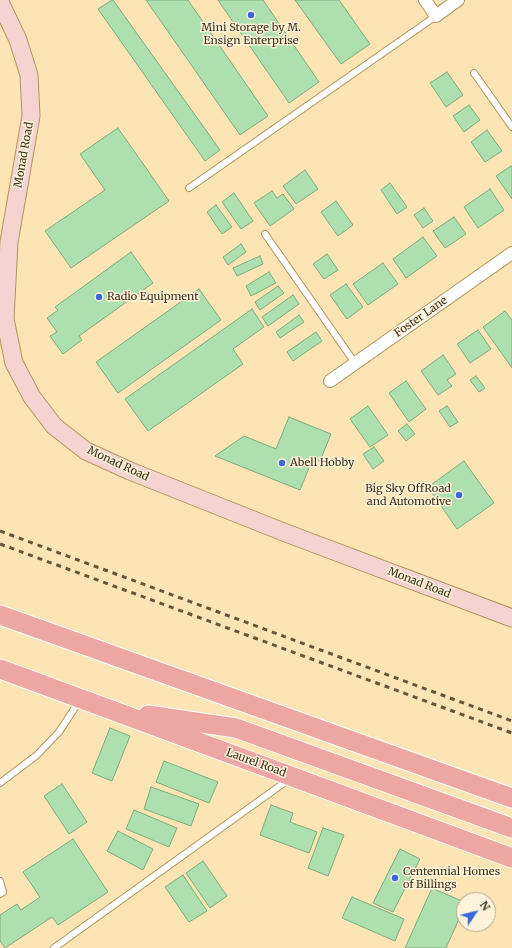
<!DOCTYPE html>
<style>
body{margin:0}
#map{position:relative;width:512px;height:948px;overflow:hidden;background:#fce4b4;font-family:Merriweather,serif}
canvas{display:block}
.north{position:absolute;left:456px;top:892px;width:40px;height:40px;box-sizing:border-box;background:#fff3db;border:1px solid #b2a68e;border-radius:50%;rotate:55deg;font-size:11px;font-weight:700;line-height:16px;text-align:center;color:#3e321a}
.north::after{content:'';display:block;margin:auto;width:14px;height:18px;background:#3d68d9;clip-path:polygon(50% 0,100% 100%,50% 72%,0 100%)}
</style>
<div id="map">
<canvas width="512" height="948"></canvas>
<div class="north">N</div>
</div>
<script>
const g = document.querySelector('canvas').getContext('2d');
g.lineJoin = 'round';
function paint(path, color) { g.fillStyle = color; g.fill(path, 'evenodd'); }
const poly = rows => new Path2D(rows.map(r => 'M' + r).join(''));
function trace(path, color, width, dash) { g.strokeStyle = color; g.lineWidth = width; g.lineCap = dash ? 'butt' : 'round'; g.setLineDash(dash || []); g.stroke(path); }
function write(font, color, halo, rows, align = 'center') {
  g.font = font + ' Merriweather,serif'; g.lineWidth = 3; g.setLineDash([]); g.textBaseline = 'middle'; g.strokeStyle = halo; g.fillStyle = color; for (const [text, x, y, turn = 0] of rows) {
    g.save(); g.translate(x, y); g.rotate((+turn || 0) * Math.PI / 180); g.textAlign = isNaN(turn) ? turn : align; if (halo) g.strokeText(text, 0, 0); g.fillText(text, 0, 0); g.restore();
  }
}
const building = poly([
 [112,0,113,0,220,150,205,161,98,9,112,0],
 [146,0,188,0,268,116,240,135,146,0],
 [218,0,263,0,319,82,289,103,218,0],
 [295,0,339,0,370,44,341,64,295,0],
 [447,72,463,95,446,107,430,83,447,72],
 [469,105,480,120,464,132,453,116,469,105],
 [118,128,169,201,71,268,45,231,105,190,80,154,118,128],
 [487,130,502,151,485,162,471,142,487,130],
 [511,166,512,168,512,199,496,176,511,166],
 [305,170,318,189,296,204,283,186,305,170],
 [390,183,407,207,397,214,381,190,390,183],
 [490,189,504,210,478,228,464,207,490,189],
 [272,191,277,198,283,194,294,209,270,226,254,203,272,191],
 [234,193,253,221,241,229,222,202,234,193],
 [336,201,353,225,338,236,321,212,336,201],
 [216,205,232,227,222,234,207,212,216,205],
 [424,208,433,221,423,228,414,215,424,208],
 [454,217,466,234,445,248,433,231,454,217],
 [423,237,437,256,406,278,393,259,423,237],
 [241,244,246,252,228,265,223,257,241,244],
 [131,252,153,283,79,336,82,340,63,354,50,336,57,332,47,318,58,310,55,307,131,252],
 [327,254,338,270,324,279,313,264,327,254],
 [260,256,263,264,237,276,233,268,260,256],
 [383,263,398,284,368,305,353,284,383,263],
 [269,272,276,283,251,296,246,286,269,272],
 [346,284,363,307,347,319,330,295,346,284],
 [278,286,284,293,260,310,255,302,278,286],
 [199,289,221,320,118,393,96,362,199,289],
 [293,295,299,304,268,326,262,317,293,295],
 [252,309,264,327,233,349,243,364,148,431,125,399,252,309],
 [505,311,512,320,512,368,483,327,505,311],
 [299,315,304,322,280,338,276,332,299,315],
 [478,330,491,349,470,363,457,344,478,330],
 [316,332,322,341,293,361,287,352,316,332],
 [443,355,456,374,447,380,452,386,438,395,421,371,443,355],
 [476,376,485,388,479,392,470,380,476,376],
 [406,381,426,409,409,422,389,393,406,381],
 [368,406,388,435,370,447,350,419,368,406],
 [447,406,458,422,450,427,439,411,447,406],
 [289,417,331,434,320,461,313,458,300,490,215,456,244,436,276,449,289,417],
 [407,424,415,434,406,441,398,431,407,424],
 [374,447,384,461,373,469,363,454,374,447],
 [464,461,494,503,457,529,428,487,464,461],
 [110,728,130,736,112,781,92,773,110,728],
 [164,761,218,782,209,803,156,782,164,761],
 [62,784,87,822,69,834,44,796,62,784],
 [151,787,199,804,191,826,144,809,151,787],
 [271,805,293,813,290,822,317,832,309,853,260,835,271,805],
 [134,810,177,828,169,847,126,829,134,810],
 [323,828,344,835,328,876,308,868,323,828],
 [118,831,153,849,143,870,107,851,118,831],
 [73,839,108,892,58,925,52,917,5,948,0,941,0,915,17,904,21,910,40,897,23,872,73,839],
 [400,849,420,859,393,912,373,903,400,849],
 [203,861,227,896,210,908,186,873,203,861],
 [183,875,207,911,189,922,165,887,183,875],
 [432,888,464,902,464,908,446,948,405,948,432,888],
 [352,897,404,919,395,941,342,918,352,897]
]);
paint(building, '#aedfaf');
trace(building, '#7cab7d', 1);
const lane = poly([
 [474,73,512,127],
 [189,188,436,16],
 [265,234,355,363],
 [0,783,37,755,59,732,80,700],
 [0,881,3,892,0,894],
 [54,948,288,780]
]);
const street = poly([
 [425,0,436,16,458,0],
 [330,381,512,253]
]);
const secondary = poly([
 [0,2,18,40,29,75,31,116,9,242,5,319,14,363,32,397,54,426,86,451,130,471,286,533,512,618]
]);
const primary = poly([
 [0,615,512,798],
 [0,669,331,791,512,858],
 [148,715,236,728,512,828]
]);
trace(lane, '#b1955b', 8);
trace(street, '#b1955b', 14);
trace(secondary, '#b1955b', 19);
trace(primary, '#fff', 21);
trace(lane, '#fff', 6);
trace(street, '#fff', 12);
trace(secondary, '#f6d3d1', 17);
trace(primary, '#eca7a3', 19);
trace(poly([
 [0,531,512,721],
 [0,544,512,733]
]), '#645639', 3, [5, 5]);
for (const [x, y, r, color] of [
 [251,15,4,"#3d68d9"],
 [99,297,4,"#3d68d9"],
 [282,463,4,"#3d68d9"],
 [459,495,4,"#3d68d9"],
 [395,878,4,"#3d68d9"]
]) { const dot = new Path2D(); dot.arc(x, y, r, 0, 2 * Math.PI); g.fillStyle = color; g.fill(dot); trace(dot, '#fff3db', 1.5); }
write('11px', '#3e321a', '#fff3db', [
 ["Mini Storage by M.",251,28,"center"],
 ["Ensign Enterprise",251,41,"center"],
 ["Radio Equipment",107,297],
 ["Abell Hobby",290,463],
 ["Big Sky OffRoad",451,489,"right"],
 ["and Automotive",451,502,"right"],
 ["Centennial Homes",403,872],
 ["of Billings",403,885]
], 'left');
write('11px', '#3e321a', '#fff3db', [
 ["Monad Road",24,155,-80],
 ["Foster Lane",421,317,-35],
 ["Monad Road",118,464,25],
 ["Monad Road",419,583,21],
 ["Laurel Road",256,763,20]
]);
</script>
